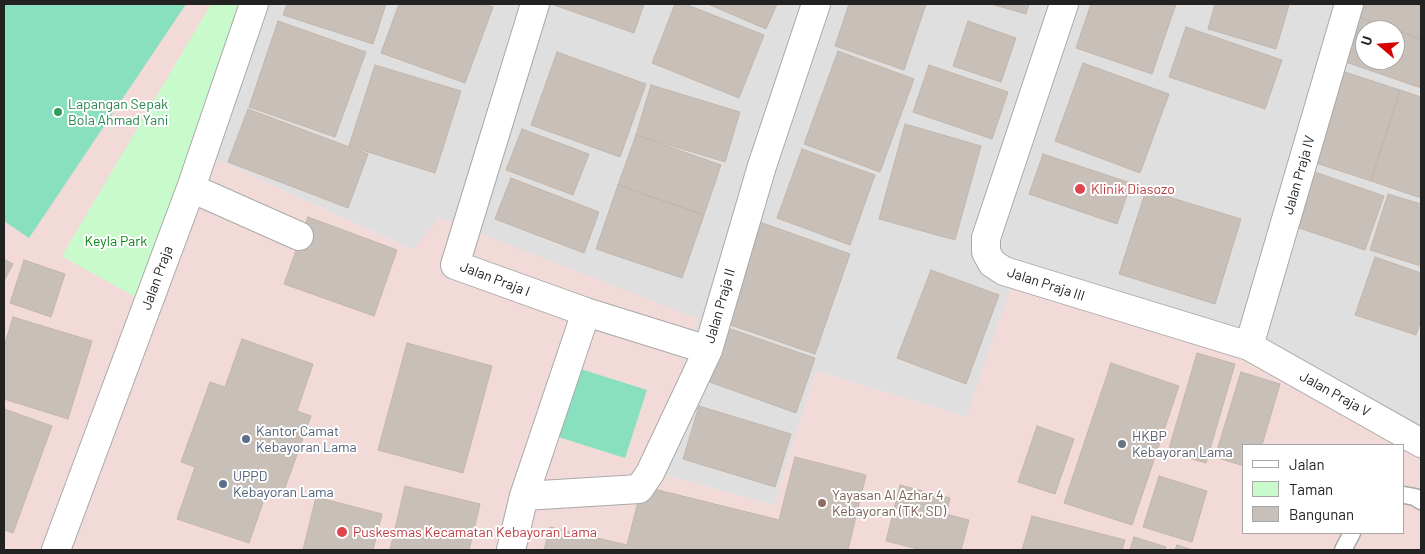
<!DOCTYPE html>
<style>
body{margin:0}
#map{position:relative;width:1425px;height:554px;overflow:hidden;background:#f2efe9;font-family:Barlow,sans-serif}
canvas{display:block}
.frame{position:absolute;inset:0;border:5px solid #222;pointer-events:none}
.legend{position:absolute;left:1242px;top:444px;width:162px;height:90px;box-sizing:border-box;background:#fff;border:1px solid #a7a7a7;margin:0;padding:6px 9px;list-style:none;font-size:15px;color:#222}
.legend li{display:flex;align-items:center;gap:10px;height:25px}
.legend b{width:25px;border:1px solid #a7a7a7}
.north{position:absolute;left:1355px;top:20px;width:50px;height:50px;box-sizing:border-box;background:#fff;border:1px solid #a7a7a7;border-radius:50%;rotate:288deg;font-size:14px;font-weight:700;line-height:20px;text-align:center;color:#222}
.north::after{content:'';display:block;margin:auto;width:18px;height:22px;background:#d40000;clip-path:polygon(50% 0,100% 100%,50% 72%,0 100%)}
</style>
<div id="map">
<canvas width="1425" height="554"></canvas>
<div class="frame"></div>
<ul class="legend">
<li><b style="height:6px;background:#fff"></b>Jalan</li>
<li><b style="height:14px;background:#c8facc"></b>Taman</li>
<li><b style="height:14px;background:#c7bfb8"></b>Bangunan</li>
</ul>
<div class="north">U</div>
</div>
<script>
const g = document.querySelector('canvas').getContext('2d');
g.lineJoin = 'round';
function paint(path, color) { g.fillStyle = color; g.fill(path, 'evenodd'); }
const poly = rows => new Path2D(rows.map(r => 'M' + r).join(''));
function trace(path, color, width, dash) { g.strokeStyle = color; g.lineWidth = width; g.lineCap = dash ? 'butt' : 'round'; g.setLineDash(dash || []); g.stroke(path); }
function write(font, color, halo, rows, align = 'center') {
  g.font = font + ' Barlow,sans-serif'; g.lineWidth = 4; g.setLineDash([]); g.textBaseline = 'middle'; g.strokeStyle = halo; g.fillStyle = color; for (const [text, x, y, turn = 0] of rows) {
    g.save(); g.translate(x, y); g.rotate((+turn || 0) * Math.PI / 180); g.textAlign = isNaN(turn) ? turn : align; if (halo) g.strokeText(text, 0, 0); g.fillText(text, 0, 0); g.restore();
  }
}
paint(poly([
 [232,4,1421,4,1421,452,1366,417,966,417,816,371,774,505,653,472,698,319,413,250,193,149],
 [1365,30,1395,30,1395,60,1365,60]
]), '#e0dfdf');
paint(poly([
 [4,4,232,4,193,149,413,250,439,217,698,319,653,472,774,505,816,371,966,417,1019,263,1206,327,1421,452,1421,550,4,550],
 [1244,445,1404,445,1404,533,1244,533]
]), '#f2dad9');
paint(poly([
 [211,4,246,4,137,298,62,256]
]), '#c8facc');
paint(poly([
 [4,4,186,4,29,238,4,221],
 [571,366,647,390,625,458,549,434]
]), '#88e0be');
const building = poly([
 [287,4,386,4,373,44,283,15,287,4],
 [399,4,483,4,493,7,465,83,381,53,399,4],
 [555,4,644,4,634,33,554,5,555,4],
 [675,4,685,4,764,35,739,98,652,63,675,4],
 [708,4,777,4,766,29,708,4],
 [849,4,926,4,904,70,835,46,849,4],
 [991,4,1029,4,1026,14,991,4],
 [1091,4,1176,4,1152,74,1076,48,1091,4],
 [1215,4,1284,4,1289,5,1276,49,1208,29,1215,4],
 [1360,4,1421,4,1421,39,1356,16,1360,4],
 [1356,16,1421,39,1421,88,1340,60,1356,16],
 [1365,30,1395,30,1395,60,1365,60,1365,30],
 [278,21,366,52,335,137,249,107,278,21],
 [968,21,1016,38,1001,82,953,66,968,21],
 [1186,27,1282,60,1265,109,1169,77,1186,27],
 [838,51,914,79,880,172,804,144,838,51],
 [557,52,646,84,620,157,531,125,557,52],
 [1083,63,1169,94,1140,173,1055,141,1083,63],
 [375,65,461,91,435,173,349,146,375,65],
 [929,65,1008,92,992,139,913,112,929,65],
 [1345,72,1400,90,1371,181,1316,163,1345,72],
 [651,85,740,112,725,162,636,135,651,85],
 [1400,90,1421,97,1421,198,1371,181,1400,90],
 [248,109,368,154,348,208,228,162,248,109],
 [905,124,981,146,955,240,879,219,905,124],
 [522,129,589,154,573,195,506,170,522,129],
 [636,135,721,165,704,215,618,185,636,135],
 [802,149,875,175,850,245,777,218,802,149],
 [1043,154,1131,183,1117,224,1029,194,1043,154],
 [1312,171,1384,196,1365,250,1293,226,1312,171],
 [511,178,599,212,584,253,495,219,511,178],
 [618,185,704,215,682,278,596,249,618,185],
 [1146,190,1241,219,1215,304,1119,274,1146,190],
 [1388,194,1421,204,1421,266,1370,250,1388,194],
 [308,217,397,250,374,316,284,284,308,217],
 [754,220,850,254,815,354,719,321,754,220],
 [1375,257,1421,273,1421,320,1416,335,1355,315,1375,257],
 [4,259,13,264,4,281,4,259],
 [24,260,65,274,51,317,10,303,24,260],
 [931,270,999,295,966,384,897,358,931,270],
 [13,317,92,341,68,419,4,399,4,347,13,317],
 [719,325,815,358,796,413,704,380,719,325],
 [242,339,313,364,297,411,311,416,282,496,267,491,249,543,177,519,195,467,181,462,210,382,225,387,242,339],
 [407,343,492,366,463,473,378,450,407,343],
 [1197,353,1235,364,1206,463,1168,452,1197,353],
 [1111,363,1179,386,1132,525,1064,503,1111,363],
 [1241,372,1280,384,1262,445,1244,445,1244,466,1215,457,1241,372],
 [699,406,791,434,775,487,683,459,699,406],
 [4,409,52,426,13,533,4,530,4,409],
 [1037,426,1074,439,1055,494,1018,482,1037,426],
 [795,457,866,475,848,550,544,550,550,527,627,545,642,486,779,520,795,457],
 [1159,476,1207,491,1192,542,1143,527,1159,476],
 [900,485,950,498,946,514,969,520,961,550,922,550,886,541,900,485],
 [405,486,480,504,469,550,390,550,405,486],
 [316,497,382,514,373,550,303,550,316,497],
 [1032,516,1125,540,1122,550,1022,550,1032,516],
 [1134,537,1166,547,1165,550,1130,550,1134,537],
 [1177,545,1193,550,1175,550,1177,545]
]);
paint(building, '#c7bfb8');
trace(building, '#c4b6ab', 1);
const service = poly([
 [1404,495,1415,497,1421,501],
 [1343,550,1352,533]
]);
const minor = poly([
 [535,4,455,265,586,312,708,350],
 [1064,4,986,238,986,252,992,263,1004,271,1249,346,1421,443],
 [191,188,299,236],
 [1249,346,1349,4],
 [524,496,639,489,650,473,708,350,762,166,816,4],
 [56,550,191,188,254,4],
 [511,550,524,496,586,312]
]);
trace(service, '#a9a9a9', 19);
trace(minor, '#a9a9a9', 30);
trace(service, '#fff', 16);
trace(minor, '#fff', 28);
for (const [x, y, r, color] of [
 [58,112,5,"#2e9e5b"],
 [1080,189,6,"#e0444e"],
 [246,439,5,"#5c6f8a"],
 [1122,444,5,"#6b7280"],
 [223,484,5,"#5c6f8a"],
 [822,503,5,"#8d6e63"],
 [342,532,6,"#e0444e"]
]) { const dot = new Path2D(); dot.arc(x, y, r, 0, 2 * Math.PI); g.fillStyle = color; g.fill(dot); trace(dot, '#fff', 2); }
write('14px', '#27864d', '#fff', [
 ["Lapangan Sepak",68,104],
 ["Bola Ahmad Yani",68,120]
], 'left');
write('14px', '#222', '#fff', [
 ["Jalan Praja IV",1299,175,-74],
 ["Jalan Praja",157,278,-70],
 ["Jalan Praja I",495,279,21],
 ["Jalan Praja III",1046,284,18],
 ["Jalan Praja II",720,306,-74],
 ["Jalan Praja V",1335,394,29]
]);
write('14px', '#be3a42', '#fff', [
 ["Klinik Diasozo",1091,189],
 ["Puskesmas Kecamatan Kebayoran Lama",353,532]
], 'left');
write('14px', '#0c8416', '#fff', [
 ["Keyla Park",116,241]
]);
write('14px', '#4e5e75', '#fff', [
 ["Kantor Camat",256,431],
 ["Kebayoran Lama",256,447],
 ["UPPD",233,476],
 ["Kebayoran Lama",233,492]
], 'left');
write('14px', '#5b616d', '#fff', [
 ["HKBP",1132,436],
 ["Kebayoran Lama",1132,452]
], 'left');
write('14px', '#785e54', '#fff', [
 ["Yayasan Al Azhar 4",832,495],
 ["Kebayoran (TK, SD)",832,511]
], 'left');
</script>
